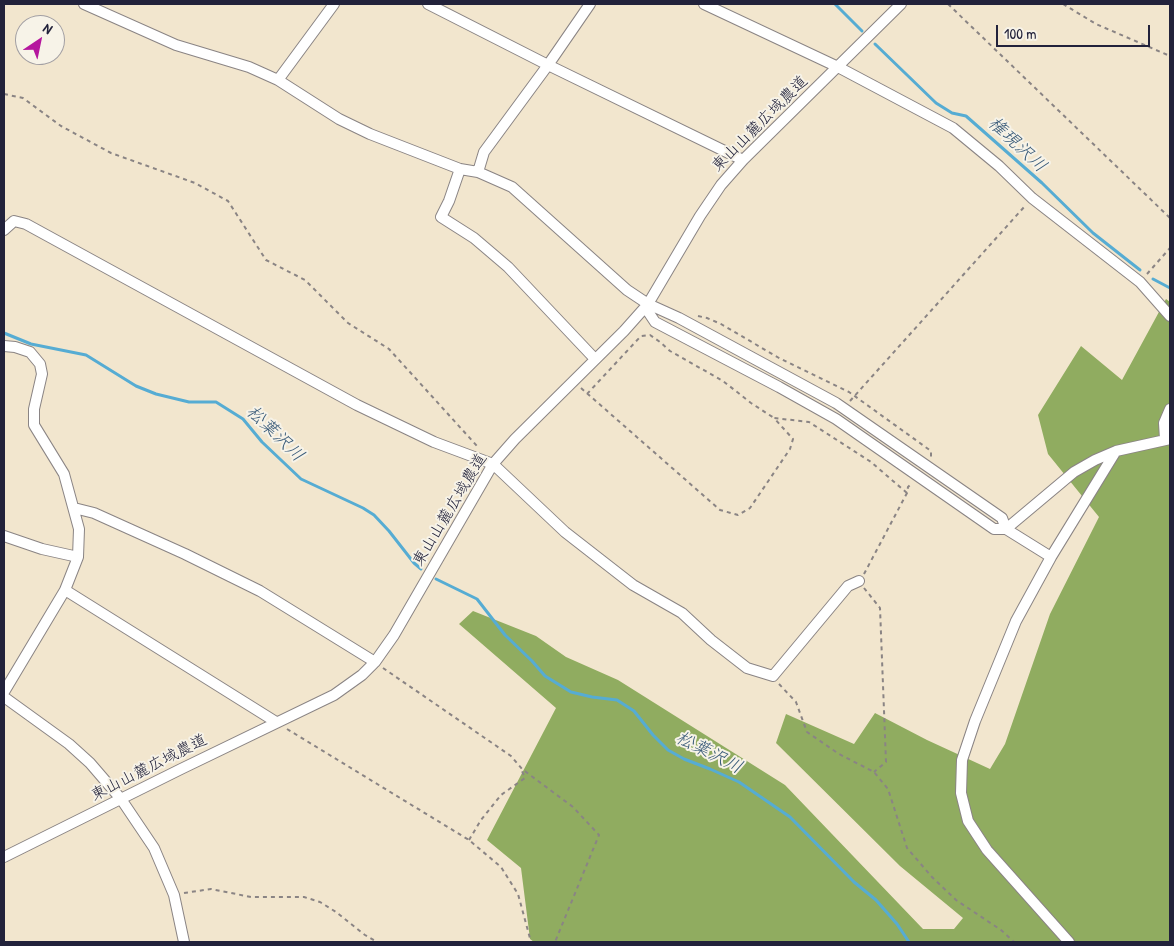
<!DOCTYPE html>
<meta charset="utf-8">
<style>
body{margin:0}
#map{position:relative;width:1174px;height:946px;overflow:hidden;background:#f2e6ce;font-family:"Patrick Hand",sans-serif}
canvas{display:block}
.frame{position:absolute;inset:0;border:5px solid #22223b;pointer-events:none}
.north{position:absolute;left:15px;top:15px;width:50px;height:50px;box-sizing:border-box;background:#f7f3e8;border:1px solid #a29fa3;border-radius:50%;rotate:34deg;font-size:14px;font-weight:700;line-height:20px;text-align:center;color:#22223b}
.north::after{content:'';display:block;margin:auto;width:18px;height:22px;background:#b5179e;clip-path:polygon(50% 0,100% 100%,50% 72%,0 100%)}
.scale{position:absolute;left:996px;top:25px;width:154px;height:22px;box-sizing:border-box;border:2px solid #22223b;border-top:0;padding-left:6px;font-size:15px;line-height:18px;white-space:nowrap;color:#22223b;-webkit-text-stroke:4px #f7f3e8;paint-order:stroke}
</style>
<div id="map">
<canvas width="1174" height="946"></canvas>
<div class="frame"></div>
<div class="north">N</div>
<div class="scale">100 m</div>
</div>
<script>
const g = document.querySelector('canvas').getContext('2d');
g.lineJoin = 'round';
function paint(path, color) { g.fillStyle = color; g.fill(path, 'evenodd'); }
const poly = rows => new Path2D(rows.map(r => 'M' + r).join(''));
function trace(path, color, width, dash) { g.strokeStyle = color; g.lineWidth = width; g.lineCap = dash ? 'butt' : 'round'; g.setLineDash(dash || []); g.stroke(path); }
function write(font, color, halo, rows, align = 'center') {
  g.font = font + ' "Patrick Hand","Klee One",sans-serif'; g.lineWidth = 4; g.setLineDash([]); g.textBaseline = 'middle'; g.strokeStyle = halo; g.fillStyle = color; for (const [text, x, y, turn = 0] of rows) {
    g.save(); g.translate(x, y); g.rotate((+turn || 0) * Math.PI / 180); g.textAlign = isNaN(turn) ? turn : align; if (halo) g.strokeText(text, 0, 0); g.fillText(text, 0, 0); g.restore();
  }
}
paint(poly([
 [1166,299,1170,302,1170,942,534,942,530,939,521,868,487,840,556,708,459,624,473,611,536,636,566,657,618,680,785,785,923,929,954,929,963,918,900,866,776,743,786,714,854,744,875,713,927,740,990,769,1005,744,1050,614,1099,517,1048,454,1038,415,1081,346,1122,380]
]), '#90ac60');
trace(poly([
 [835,4,862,31],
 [875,44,936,103,952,113,966,116,1042,183,1093,233,1140,270],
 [1153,279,1170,288],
 [4,333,31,344,86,355,136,386,156,394,189,402,216,402,243,419,262,442,301,479,363,508,374,515,389,531,414,563,421,569],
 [436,579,477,599,505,635,532,661,545,676,571,692,592,697,617,700,634,711,653,735,668,750,684,759,710,769,739,782,790,817,854,882,876,900,897,924,909,942]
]), '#56acd3', 3);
const minor = poly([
 [84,4,176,45,249,67,278,80,339,119,370,134,460,169,478,172,512,187,627,290,648,304,679,318,836,403,1002,518,1006,529],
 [428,4,548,65,743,160],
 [704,4,838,67,953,128,999,166,1032,198,1140,282,1170,316],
 [278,80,334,4],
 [460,169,449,201,441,217,474,238,508,267,595,359],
 [478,172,484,152,548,65,590,4],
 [4,230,14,221,26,224,357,405,434,442,493,464,565,532,633,585,682,613,711,640,747,668,773,676,848,586,859,581],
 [645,307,655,322,779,387,836,419,994,529,1006,529,1051,557],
 [4,346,15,347,30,352,40,364,42,374,34,409,34,425,64,474,79,529,78,557,65,590,4,692],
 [1165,439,1164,423,1170,409],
 [74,508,94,513,185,554,260,591,375,662],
 [1006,529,1074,472,1095,460,1116,451,1170,439],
 [4,536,42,549,78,557],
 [65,590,276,722],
 [4,697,69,744,90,763,121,799,154,848,174,895,184,942],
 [4,857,181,769,334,695,362,675,375,662,394,635,493,464,515,439,624,331,648,304,700,216,721,185,743,160,901,4],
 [1069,942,987,850,968,821,961,793,962,760,975,721,1016,621,1051,557,1116,451]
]);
trace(minor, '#8a8484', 12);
trace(poly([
 [948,4,1170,218],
 [1063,4,1096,24,1170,56],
 [4,94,23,98,61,126,111,153,195,183,228,201,266,260,305,280,348,323,389,349,477,446],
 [1147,274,1170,248],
 [698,316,707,318,721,324,779,358,849,392,931,451,931,458],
 [581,388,720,510,738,515,750,508,790,449,793,439,774,418,809,422,871,462,907,493],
 [587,394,641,336,650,335,660,342,670,351,723,381,751,403,774,418],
 [850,401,1025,206],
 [864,574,907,493,908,487,912,483],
 [864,588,880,608,886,762,874,772],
 [383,668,511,756,522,769,573,807,599,835,555,942],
 [779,684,796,702,807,732,839,754,874,772,888,789,907,848,932,877,956,900,1001,930,1014,942],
 [287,729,469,840,501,867,518,894,531,942],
 [469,840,481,820,501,795,525,778,522,771],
 [184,893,211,889,251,897,304,897,320,902,336,912,365,935,377,942]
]), '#8a8484', 2, [4, 4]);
trace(minor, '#fff', 10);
write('16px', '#22223b', '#f7f3e8', [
 ["東山山麓広域農道",760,124,-45],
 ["東山山麓広域農道",450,510,-59],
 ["東山山麓広域農道",149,768,-27]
]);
write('italic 18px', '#375978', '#f7f3e8', [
 ["権現沢川",1017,145,43],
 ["松葉沢川",275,434,44],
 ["松葉沢川",709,753,27]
]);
</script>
